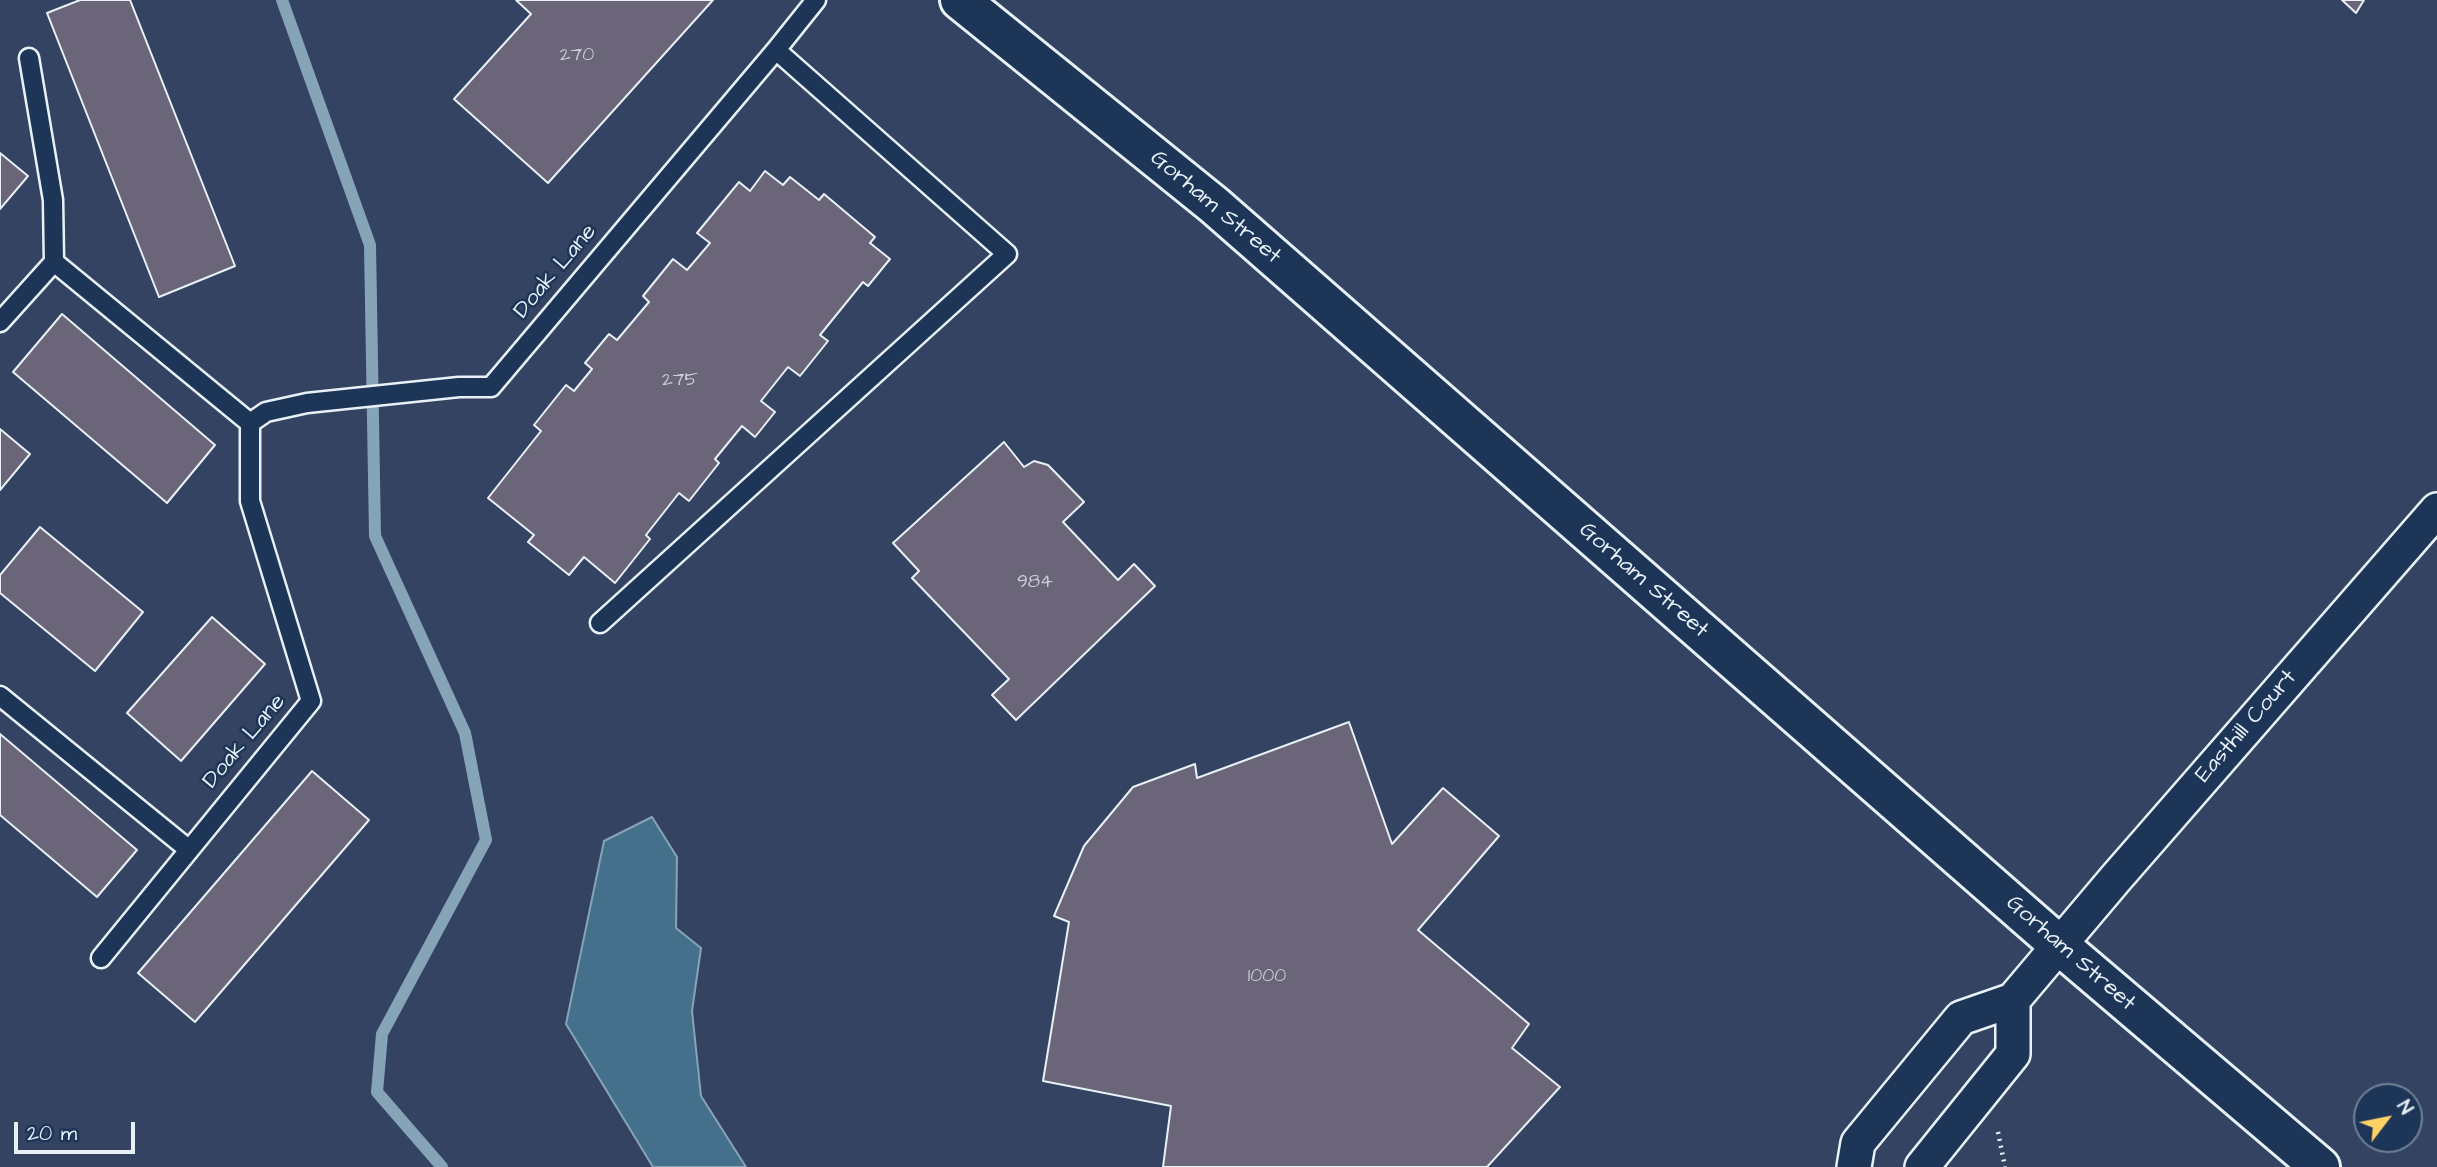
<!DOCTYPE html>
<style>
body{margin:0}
#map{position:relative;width:2437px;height:1167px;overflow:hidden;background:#344361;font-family:"Architects Daughter",sans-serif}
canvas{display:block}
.north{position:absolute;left:2353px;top:1083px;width:70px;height:70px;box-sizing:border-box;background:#1d3557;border:2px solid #6e8097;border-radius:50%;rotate:58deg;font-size:19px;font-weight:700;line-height:28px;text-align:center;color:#e8f1f8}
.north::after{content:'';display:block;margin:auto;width:24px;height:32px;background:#ffd166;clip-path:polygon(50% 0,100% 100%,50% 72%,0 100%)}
.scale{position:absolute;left:14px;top:1122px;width:121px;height:32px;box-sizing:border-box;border:4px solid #e8f1f8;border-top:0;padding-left:9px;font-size:21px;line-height:24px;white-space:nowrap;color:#e8f1f8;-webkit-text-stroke:5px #1d3557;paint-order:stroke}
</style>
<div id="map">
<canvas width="2437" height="1167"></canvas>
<div class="north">N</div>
<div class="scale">20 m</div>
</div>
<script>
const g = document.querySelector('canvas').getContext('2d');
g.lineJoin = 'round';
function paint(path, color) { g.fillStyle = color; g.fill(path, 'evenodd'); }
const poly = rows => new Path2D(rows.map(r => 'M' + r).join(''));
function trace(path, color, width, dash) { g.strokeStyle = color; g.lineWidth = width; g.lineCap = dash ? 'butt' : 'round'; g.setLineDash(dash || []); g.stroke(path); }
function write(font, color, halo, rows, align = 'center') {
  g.font = font + ' "Architects Daughter",sans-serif'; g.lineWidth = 5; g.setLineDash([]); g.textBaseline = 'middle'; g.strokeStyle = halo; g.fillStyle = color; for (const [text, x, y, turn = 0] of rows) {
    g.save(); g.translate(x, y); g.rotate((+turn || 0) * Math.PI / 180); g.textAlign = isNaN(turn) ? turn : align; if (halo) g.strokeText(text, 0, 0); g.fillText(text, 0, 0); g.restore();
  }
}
const water = poly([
 [652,817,677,857,676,928,701,948,692,1011,701,1096,746,1167,653,1167,566,1024,604,841,652,817]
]);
paint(water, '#45708b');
trace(water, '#86a4b7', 2);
trace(poly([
 [282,0,370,245,375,536,465,733,486,840,382,1034,377,1092,442,1167]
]), '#86a4b7', 12);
const building = poly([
 [80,0,130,0,235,266,159,297,47,13,80,0],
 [516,0,713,0,548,183,454,99,531,14,516,0],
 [2342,0,2364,0,2356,13,2342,0],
 [0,153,28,176,0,209,0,153],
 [765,171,783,185,790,177,819,200,824,194,875,237,870,243,890,259,868,286,863,282,820,335,828,341,800,376,788,367,761,401,775,412,755,437,742,426,715,459,719,463,689,501,679,493,646,535,650,539,615,583,584,557,569,575,528,542,534,535,488,498,541,431,534,425,566,385,574,391,592,369,585,363,609,334,617,340,649,302,643,296,673,259,687,270,710,243,697,233,739,182,750,191,765,171],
 [62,314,215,445,167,503,13,372,62,314],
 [0,429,30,454,0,490,0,429],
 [1004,442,1024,467,1034,461,1048,465,1084,502,1063,522,1118,580,1134,564,1155,586,1016,720,992,695,1009,679,912,578,919,571,893,543,1004,442],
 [40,527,143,612,95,671,0,593,0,575,40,527],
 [212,617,265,664,181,761,127,713,212,617],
 [1349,722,1392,844,1443,788,1499,836,1418,930,1529,1024,1512,1048,1560,1087,1487,1167,1163,1167,1171,1106,1043,1081,1069,922,1054,916,1084,846,1133,787,1195,764,1197,778,1349,722],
 [0,734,137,850,97,897,0,815,0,734],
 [312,771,369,820,195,1022,138,973,312,771]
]);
paint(building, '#6a6578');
trace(building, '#e8f1f8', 2);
const service = poly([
 [29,58,53,200,54,262],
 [54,262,250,423,266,412,307,403,459,387,491,387,776,50,816,0],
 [0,322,54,262],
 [600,623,1007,254,776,50],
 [0,696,188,849],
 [101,958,311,701,250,501,250,423]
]);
const minor = poly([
 [1854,1167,1858,1143,1961,1018,2013,1000,2116,878,2437,510],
 [1922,1167,2013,1054,2013,1000]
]);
const secondary = poly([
 [960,0,1214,205,2059,945,2320,1167]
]);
trace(service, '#e8f1f8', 23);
trace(minor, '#e8f1f8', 38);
trace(secondary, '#e8f1f8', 44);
trace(poly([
 [1998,1132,2005,1167]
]), '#e8f1f8', 4.5, [2, 5]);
trace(service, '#1d3557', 18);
trace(minor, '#1d3557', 33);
trace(secondary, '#1d3557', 38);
write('19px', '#c8ced8', null, [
 ["270",577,56],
 ["275",680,381],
 ["984",1035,583],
 ["1000",1267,977]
]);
write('23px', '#e8f1f8', '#1d3557', [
 ["Gorham Street",1215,208,40],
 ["Doak Lane",556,272,-50],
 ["Gorham Street",1643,581,41],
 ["Easthill Court",2247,727,-49],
 ["Doak Lane",245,742,-50],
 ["Gorham Street",2070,954,41]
]);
</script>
